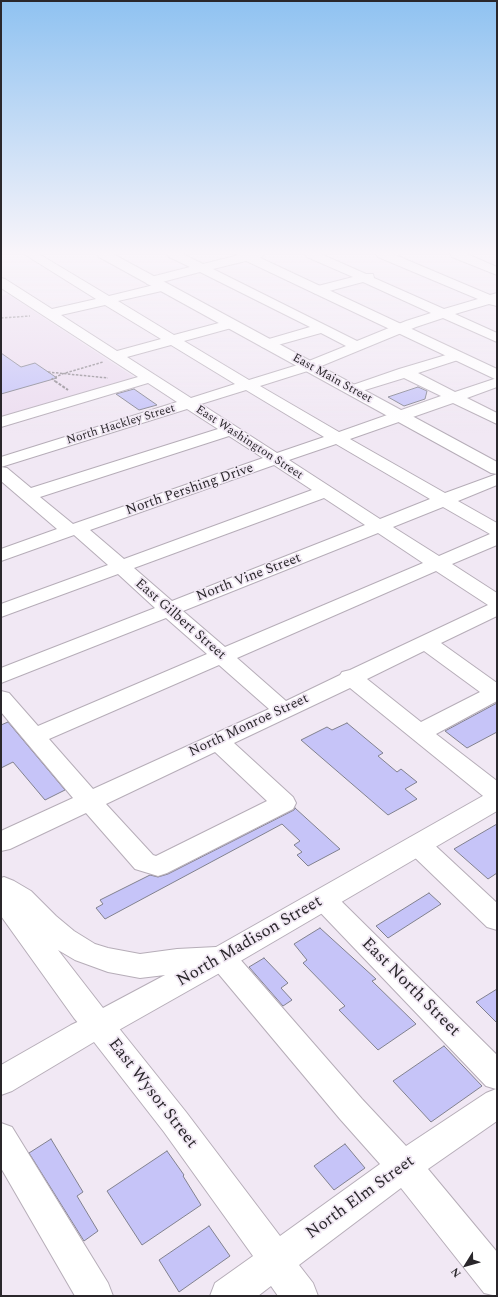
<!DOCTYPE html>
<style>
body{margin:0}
#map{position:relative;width:498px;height:1297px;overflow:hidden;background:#f1e8f4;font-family:Spectral,serif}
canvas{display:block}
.frame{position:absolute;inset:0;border:2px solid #2a272b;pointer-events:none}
.north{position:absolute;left:446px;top:1245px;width:40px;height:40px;-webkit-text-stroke:3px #f1e8f4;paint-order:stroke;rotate:233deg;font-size:11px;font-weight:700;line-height:16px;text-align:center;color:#2a272b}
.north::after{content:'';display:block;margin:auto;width:14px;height:18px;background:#2a272b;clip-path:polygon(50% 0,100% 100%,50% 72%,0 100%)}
</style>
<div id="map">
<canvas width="498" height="1297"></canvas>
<div class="frame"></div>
<div class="north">N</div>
</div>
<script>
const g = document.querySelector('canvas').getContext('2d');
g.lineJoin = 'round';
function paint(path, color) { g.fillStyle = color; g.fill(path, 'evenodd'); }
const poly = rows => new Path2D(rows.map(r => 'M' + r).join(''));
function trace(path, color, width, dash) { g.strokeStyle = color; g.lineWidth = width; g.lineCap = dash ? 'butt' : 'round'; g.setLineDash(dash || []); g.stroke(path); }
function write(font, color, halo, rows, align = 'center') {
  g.font = font + ' Spectral,serif'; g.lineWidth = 3.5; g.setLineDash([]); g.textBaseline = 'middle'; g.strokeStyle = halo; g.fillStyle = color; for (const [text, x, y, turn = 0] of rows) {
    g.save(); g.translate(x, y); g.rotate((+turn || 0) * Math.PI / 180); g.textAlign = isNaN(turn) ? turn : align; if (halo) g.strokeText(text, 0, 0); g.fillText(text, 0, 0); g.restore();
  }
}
paint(poly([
 [8,294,140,381,1,422,1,296]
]), '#ecddf0');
const building = poly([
 [1,353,21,367,35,363,57,378,1,394,1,353],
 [418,387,427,391,425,399,404,406,388,397,418,387],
 [134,389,157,405,139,410,116,394,134,389],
 [497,703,497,732,467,748,445,731,497,703],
 [8,722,65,790,45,800,13,762,1,768,1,725,8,722],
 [347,723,383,753,378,756,397,772,401,769,417,782,405,789,417,799,388,815,301,740,327,727,332,730,347,723],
 [295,808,340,849,308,866,297,855,302,852,294,845,300,841,282,824,105,919,96,908,103,904,100,900,150,875,158,877,168,874,294,810,295,808],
 [497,824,497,873,488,879,454,849,497,824],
 [429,893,441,904,388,938,376,926,429,893],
 [320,928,376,979,372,981,416,1024,378,1050,339,1010,345,1006,303,963,307,960,294,944,320,928],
 [264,958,288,983,281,988,292,1000,283,1006,249,967,264,958],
 [497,989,497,1023,476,1002,497,989],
 [444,1046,482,1086,431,1122,393,1081,444,1046],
 [51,1139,83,1192,77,1196,98,1231,84,1241,29,1153,51,1139],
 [345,1144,365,1168,334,1190,314,1166,345,1144],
 [167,1151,184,1175,183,1176,201,1205,142,1245,107,1191,167,1151],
 [209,1226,230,1256,179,1292,159,1260,209,1226]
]);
paint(building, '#c6c4f8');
trace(building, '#81818e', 1);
const minor = poly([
 [24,254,39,254,109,296,162,283,166,284,168,287,166,290,118,301,174,335,230,320,235,321,237,324,235,327,184,341,249,380,304,363,346,346,321,333,267,348,262,347,260,344,262,341,310,327,200,272,151,285,147,284,145,281,147,278,190,267,169,257,167,254,183,254,203,264,243,254,264,254,262,257,213,269,357,341,406,321,431,313,363,282,318,294,314,293,312,290,314,287,353,277,307,257,305,254,321,254,366,274,373,274,374,278,444,309,478,299,378,257,376,254,393,254,490,295,497,293,497,306,489,304,455,314,497,333,497,342,443,318,416,327,314,369,260,386,339,432,441,396,404,378,352,394,347,393,345,390,347,387,399,369,456,352,461,353,463,356,461,359,418,373,455,392,497,378,497,387,467,398,497,413,497,424,453,403,350,439,445,493,497,474,497,485,458,501,497,523,497,545,452,564,497,593,497,616,441,643,497,683,497,701,436,734,497,781,497,803,488,800,350,688,234,743,293,797,296,803,293,809,167,873,158,876,135,869,86,813,10,849,1,851,1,831,73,798,1,712,1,691,9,693,38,726,207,654,166,618,1,683,1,668,155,608,118,574,1,617,1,604,108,565,74,535,1,561,1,549,57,529,1,481,1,457,177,402,148,383,1,427,1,417,138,377,1,288,1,278,5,279,52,309,96,299,24,254],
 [105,305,161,339,117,351,61,315,105,305],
 [171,345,235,384,191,398,127,357,171,345],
 [246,390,324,437,277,453,201,404,246,390],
 [187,409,218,429,31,488,7,468,1,467,187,409],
 [229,436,263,458,73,524,40,497,229,436],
 [336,444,430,499,380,519,289,460,336,444],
 [274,465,312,490,124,559,90,530,274,465],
 [324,498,365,525,172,601,134,568,324,498],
 [443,507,490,534,439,556,393,527,443,507],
 [378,533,423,563,225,647,183,611,378,533],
 [436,571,488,605,350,670,342,672,340,675,286,701,237,658,436,571],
 [424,651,480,692,421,722,367,679,424,651],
 [219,665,269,709,93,789,49,739,219,665],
 [215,752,267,801,156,856,153,855,106,804,215,752],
 [450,254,467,254,497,267,497,275,452,257,450,254],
 [418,836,427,838,497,903,497,930,487,927,409,852,405,845,409,838,418,836],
 [324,890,333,893,497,1055,497,1121,428,1169,497,1252,497,1296,484,1293,401,1188,299,1265,313,1283,318,1296,278,1296,271,1286,258,1296,210,1296,215,1283,253,1256,164,1132,94,1042,12,1091,1,1095,1,1065,71,1025,88,1017,99,1013,110,1017,186,1112,280,1236,380,1164,340,1119,212,966,208,958,212,950,222,947,232,950,362,1099,406,1146,486,1093,496,1089,486,1086,315,907,311,900,315,893,324,890],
 [1,1123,12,1127,108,1283,113,1296,75,1296,1,1168,1,1123]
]);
const major = poly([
 [97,254,113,254,497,462,497,474,491,473,99,257,97,254],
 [236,254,252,254,497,369,497,380,238,257,236,254],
 [497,790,497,811,232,966,110,1035,99,1039,88,1035,74,1018,1,916,1,878,4,877,14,881,31,891,56,916,74,931,95,944,108,948,140,954,177,949,216,947,488,793,497,790],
 [58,950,75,960,108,972,140,978,165,975,103,1008,58,950]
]);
trace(minor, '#b6adb8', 2);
trace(major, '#b6adb8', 2);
trace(poly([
 [1,318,30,316],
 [48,372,108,378],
 [56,382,52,379,62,374,103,362]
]), '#8d878f', 1.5, [2.5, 1.5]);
trace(poly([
 [55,381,68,390]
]), '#8d878f', 2, [3, 1.5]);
paint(minor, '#fff');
paint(major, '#fff');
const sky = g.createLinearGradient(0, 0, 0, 436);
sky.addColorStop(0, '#8fc2f1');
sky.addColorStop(0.58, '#f9f5fa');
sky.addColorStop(1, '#f9f5fa00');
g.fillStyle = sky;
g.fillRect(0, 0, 498, 436);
write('12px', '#2a272b', '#f1e8f4', [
 ["East Main Street",332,379,29],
 ["North Hackley Street",121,425,-17],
 ["East Washington Street",249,443,33]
]);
write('14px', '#2a272b', '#f1e8f4', [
 ["North Pershing Drive",190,490,-19],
 ["North Vine Street",249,578,-21],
 ["East Gilbert Street",180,620,41],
 ["North Monroe Street",249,726,-25]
]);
write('17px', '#2a272b', '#f1e8f4', [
 ["North Madison Street",250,942,-30],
 ["East North Street",410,988,45],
 ["East Wysor Street",152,1094,52],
 ["North Elm Street",361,1198,-36]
]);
</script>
